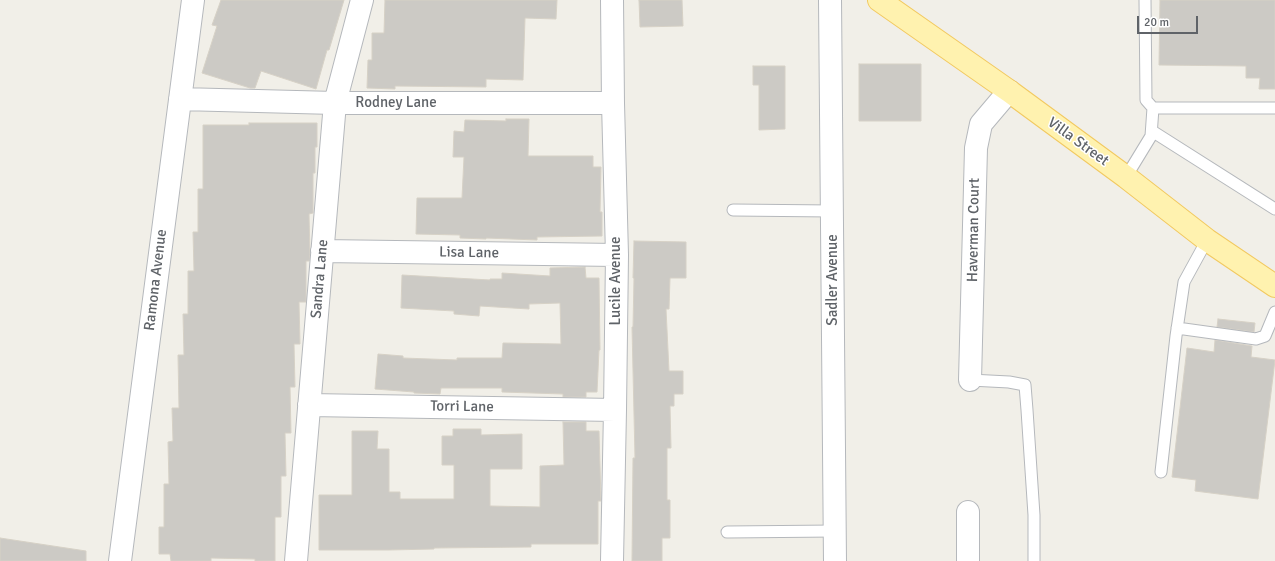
<!DOCTYPE html>
<style>
body{margin:0}
#map{position:relative;width:1275px;height:561px;overflow:hidden;background:#f1efe8;font-family:Signika,sans-serif}
canvas{display:block}
.scale{position:absolute;left:1137px;top:16px;width:61px;height:18px;box-sizing:border-box;border:2px solid #5f6368;border-top:0;padding-left:5px;font-size:12px;line-height:14px;white-space:nowrap;color:#5f6368;-webkit-text-stroke:3px #fff;paint-order:stroke}
</style>
<div id="map">
<canvas width="1275" height="561"></canvas>
<div class="scale">20 m</div>
</div>
<script>
const g = document.querySelector('canvas').getContext('2d');
g.lineJoin = 'round';
function paint(path, color) { g.fillStyle = color; g.fill(path, 'evenodd'); }
const poly = rows => new Path2D(rows.map(r => 'M' + r).join(''));
function trace(path, color, width, dash) { g.strokeStyle = color; g.lineWidth = width; g.lineCap = dash ? 'butt' : 'round'; g.setLineDash(dash || []); g.stroke(path); }
function write(font, color, halo, rows, align = 'center') {
  g.font = font + ' Signika,sans-serif'; g.lineWidth = 3; g.setLineDash([]); g.textBaseline = 'middle'; g.strokeStyle = halo; g.fillStyle = color; for (const [text, x, y, turn = 0] of rows) {
    g.save(); g.translate(x, y); g.rotate((+turn || 0) * Math.PI / 180); g.textAlign = isNaN(turn) ? turn : align; if (halo) g.strokeText(text, 0, 0); g.fillText(text, 0, 0); g.restore();
  }
}
const building = poly([
 [221,0,344,0,329,50,327,50,316,89,261,71,255,88,250,88,202,73,217,26,212,25,221,0],
 [385,0,557,0,556,19,525,18,523,80,486,79,486,87,395,86,395,89,367,88,368,60,372,60,372,33,384,33,385,0],
 [639,0,682,0,683,26,640,27,639,0],
 [1160,0,1275,0,1275,89,1259,89,1260,78,1246,78,1246,66,1159,65,1160,0],
 [859,64,921,64,921,121,859,121,859,64],
 [753,66,785,66,785,129,759,130,759,85,753,85,753,66],
 [506,119,529,119,528,156,593,156,593,167,601,167,600,212,602,212,602,236,537,237,537,240,486,238,486,239,460,238,460,235,416,234,417,198,462,198,464,157,453,157,454,131,464,132,465,120,506,121,506,119],
 [249,123,317,123,317,147,315,147,315,173,313,173,313,213,309,214,310,255,309,261,306,261,306,302,299,302,300,344,294,344,295,387,290,387,291,433,285,433,286,476,281,476,281,517,275,517,275,561,255,561,255,559,211,558,211,561,171,561,170,554,159,554,159,527,164,527,164,484,169,484,168,442,173,441,172,408,179,408,178,355,184,355,183,314,188,314,188,271,194,271,193,232,198,232,198,189,203,189,203,125,249,125,249,123],
 [634,241,686,242,686,278,670,278,669,309,666,309,669,371,683,371,683,394,674,394,674,406,670,406,671,448,667,448,667,500,670,500,670,538,662,538,662,561,632,561,633,458,635,458,632,327,633,327,634,278,633,278,634,241],
 [585,267,586,278,599,278,600,350,599,350,597,392,586,392,586,397,563,397,563,394,502,392,502,388,441,388,440,394,414,393,414,392,375,389,378,354,403,356,403,358,457,360,457,358,502,358,503,343,561,344,560,303,529,304,529,309,480,306,479,316,454,314,454,311,401,308,402,275,490,280,490,279,502,279,502,273,550,276,550,268,585,267],
 [1218,319,1255,323,1254,332,1217,327,1218,319],
 [1215,340,1252,346,1251,357,1275,360,1258,499,1195,491,1196,480,1172,477,1187,348,1214,352,1215,340],
 [563,422,586,422,586,431,599,431,601,501,598,501,598,544,531,544,531,547,434,548,434,549,389,550,319,550,319,495,352,495,352,431,378,431,377,449,389,449,389,492,400,492,400,499,454,499,454,465,442,465,442,436,453,436,453,429,481,429,481,435,522,434,522,469,490,469,490,506,540,507,540,466,564,465,563,422],
 [0,538,86,551,86,561,0,561,0,538]
]);
paint(building, '#cccac5');
trace(building, '#d6d1c6', 1);
const service = poly([
 [1145,0,1146,100,1153,108],
 [1152,131,1275,209],
 [1126,177,1151,136,1153,108,1275,108],
 [733,210,832,211],
 [1177,328,1256,339,1265,336,1275,312],
 [970,380,1009,382,1025,385,1027,410,1034,515,1034,561],
 [1161,472,1176,336,1184,282,1207,240],
 [727,532,835,531]
]);
const minor = poly([
 [830,0,835,561],
 [180,99,335,103,613,103],
 [322,251,617,255],
 [970,380,976,148,981,124,1009,91],
 [309,405,615,410],
 [120,561,193,0],
 [296,561,335,103,362,0],
 [612,561,615,410,617,255,613,103,612,0],
 [968,561,968,512]
]);
const primary = poly([
 [879,0,1009,91,1126,177,1207,240,1275,286]
]);
trace(service, '#b5b8bc', 13);
trace(minor, '#b5b8bc', 24);
trace(primary, '#f2c960', 24);
trace(service, '#fff', 11);
trace(minor, '#fff', 22);
trace(primary, '#fff2af', 22);
write('15px', '#5f6368', '#fff', [
 ["Rodney Lane",396,103],
 ["Villa Street",1078,142,36],
 ["Haverman Court",974,230,-89],
 ["Lisa Lane",469,253,1],
 ["Sandra Lane",320,279,-85],
 ["Ramona Avenue",156,280,-83],
 ["Sadler Avenue",833,280,-90],
 ["Lucile Avenue",616,281,-90],
 ["Torri Lane",462,407,1]
]);
</script>
